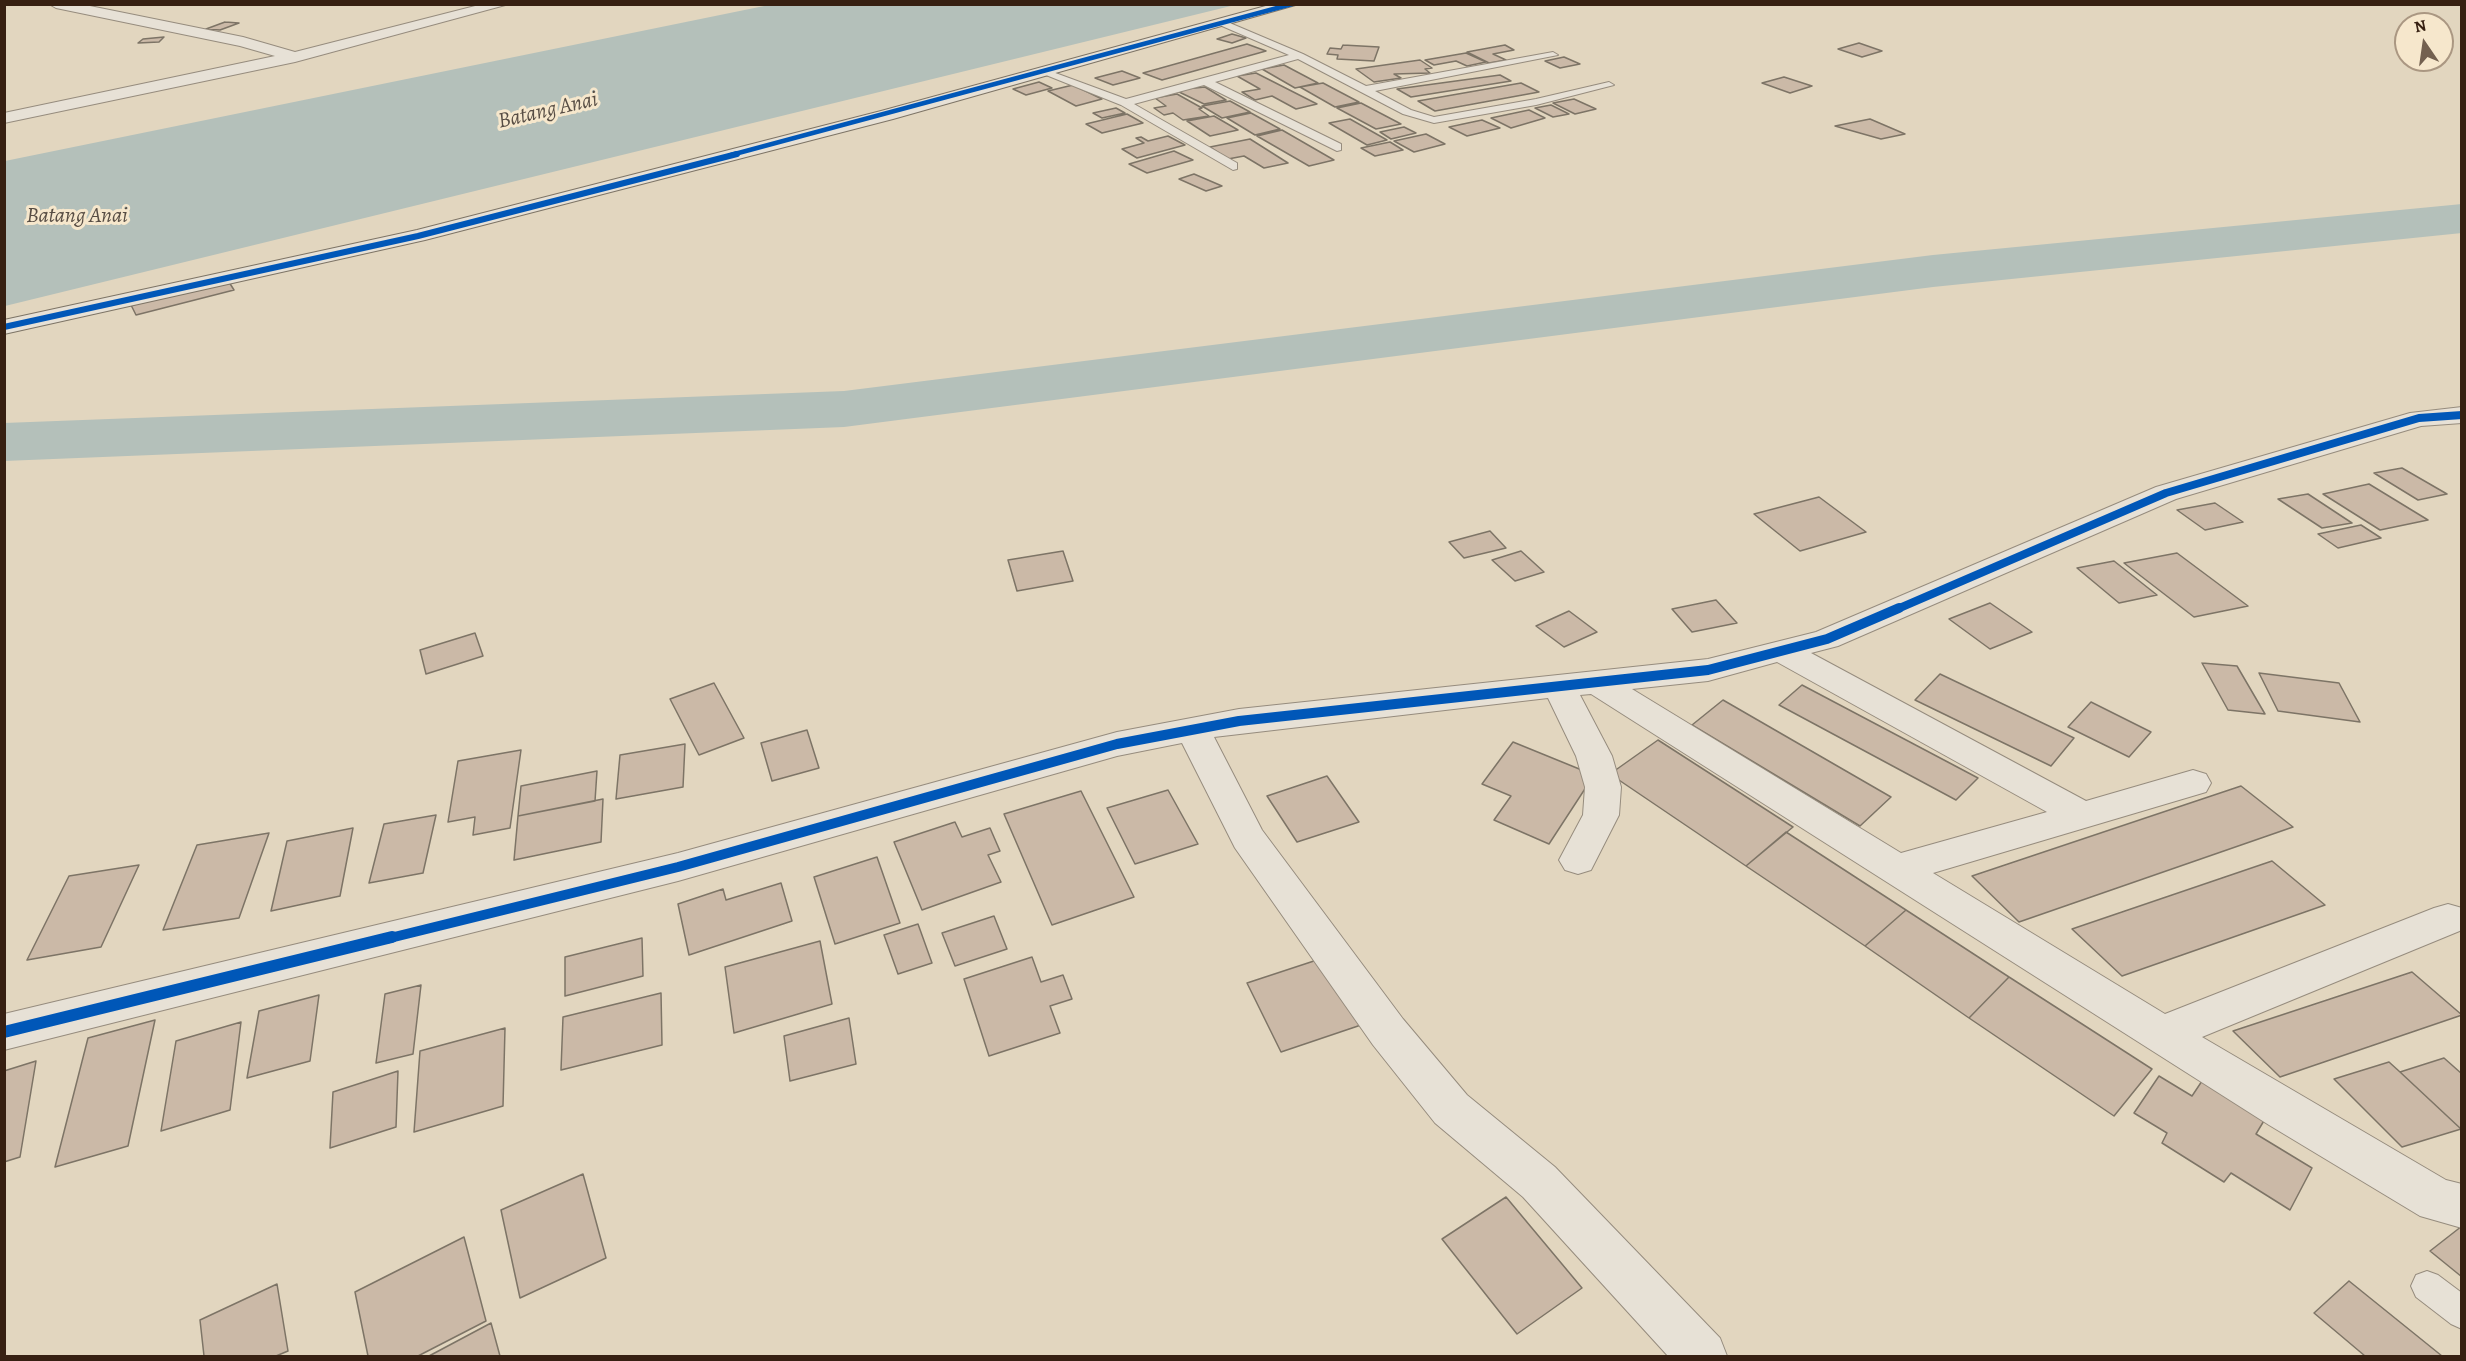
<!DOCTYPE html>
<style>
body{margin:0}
#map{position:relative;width:2466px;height:1361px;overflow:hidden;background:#e2d6bf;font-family:Alegreya,serif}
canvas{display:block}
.frame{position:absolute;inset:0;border:6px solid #372012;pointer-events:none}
.north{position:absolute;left:2394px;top:12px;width:60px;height:60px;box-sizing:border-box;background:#f6e7cc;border:2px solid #aa9782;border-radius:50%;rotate:347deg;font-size:16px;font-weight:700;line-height:24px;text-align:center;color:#372012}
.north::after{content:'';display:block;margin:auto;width:21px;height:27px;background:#73604f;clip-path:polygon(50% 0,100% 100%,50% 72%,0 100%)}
</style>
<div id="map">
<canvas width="2466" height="1361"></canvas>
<div class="frame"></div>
<div class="north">N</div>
</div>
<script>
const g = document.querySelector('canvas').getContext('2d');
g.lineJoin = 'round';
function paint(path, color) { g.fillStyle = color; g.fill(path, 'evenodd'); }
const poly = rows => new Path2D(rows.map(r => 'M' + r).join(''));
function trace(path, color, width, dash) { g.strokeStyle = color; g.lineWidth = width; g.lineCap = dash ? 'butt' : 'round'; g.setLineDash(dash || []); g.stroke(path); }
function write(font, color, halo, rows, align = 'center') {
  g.font = font + ' Alegreya,serif'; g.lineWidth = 6; g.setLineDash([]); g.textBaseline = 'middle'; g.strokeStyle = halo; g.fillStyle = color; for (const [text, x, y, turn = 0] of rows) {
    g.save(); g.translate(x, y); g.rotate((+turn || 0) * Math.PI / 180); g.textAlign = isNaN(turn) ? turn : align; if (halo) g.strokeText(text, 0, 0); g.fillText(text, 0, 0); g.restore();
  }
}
paint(poly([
 [769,5,1235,5,5,306,5,161]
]), '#b4c0ba');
paint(poly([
 [2462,204,2462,233,1933,287,844,427,4,461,4,423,844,391,1933,255,2462,204]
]), '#b4c0ba');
const building = poly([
 [225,22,239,23,220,30,206,29,225,22],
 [1232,34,1246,38,1232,43,1217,39,1232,34],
 [164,37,159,42,138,43,143,39,164,37],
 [1859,43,1882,51,1862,57,1838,49,1859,43],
 [1247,44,1266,51,1162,80,1143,73,1247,44],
 [1343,45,1379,47,1374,61,1337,59,1338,55,1327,54,1330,48,1341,49,1343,45],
 [1505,45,1514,50,1493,54,1506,60,1489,63,1467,52,1505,45],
 [1466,53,1486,62,1467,66,1456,61,1434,65,1425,60,1466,53],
 [1564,57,1580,64,1560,68,1545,61,1564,57],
 [1420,60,1432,68,1425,69,1430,73,1394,74,1401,78,1374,82,1356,69,1420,60],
 [1284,65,1318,83,1295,88,1262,69,1284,65],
 [1122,71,1140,78,1113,85,1095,78,1122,71],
 [1256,73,1317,104,1296,109,1272,96,1255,100,1242,92,1260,89,1237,76,1256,73],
 [1500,75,1511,81,1411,97,1397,89,1500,75],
 [1784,77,1812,86,1790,93,1762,83,1784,77],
 [1039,82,1052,88,1026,95,1013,89,1039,82],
 [1323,83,1359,102,1335,107,1300,87,1323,83],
 [1521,83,1539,92,1435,111,1418,101,1521,83],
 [1073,85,1102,99,1076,106,1048,91,1073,85],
 [1205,87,1226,100,1204,104,1175,90,1205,87],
 [1177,94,1202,108,1199,109,1209,116,1183,120,1173,113,1164,115,1154,108,1166,106,1155,98,1177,94],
 [1574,99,1596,109,1575,114,1553,103,1574,99],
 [1230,101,1250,112,1222,118,1202,106,1230,101],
 [1361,103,1401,124,1376,129,1337,108,1361,103],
 [1551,105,1569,114,1553,117,1535,108,1551,105],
 [1116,108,1125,113,1102,118,1093,113,1116,108],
 [1529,110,1545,118,1511,128,1491,118,1529,110],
 [1251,113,1280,129,1255,135,1227,118,1251,113],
 [1127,114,1143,123,1102,133,1086,124,1127,114],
 [1214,116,1238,130,1210,136,1187,121,1214,116],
 [1350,119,1387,140,1367,145,1329,123,1350,119],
 [1870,119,1905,134,1881,139,1835,126,1870,119],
 [1482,120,1500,128,1467,136,1449,127,1482,120],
 [1404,127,1416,133,1391,139,1380,132,1404,127],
 [1282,130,1334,160,1309,166,1257,136,1282,130],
 [1426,134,1445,144,1414,152,1394,141,1426,134],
 [1168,136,1185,145,1137,158,1122,149,1144,143,1136,138,1141,137,1148,141,1168,136],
 [1250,139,1288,163,1264,168,1244,156,1228,159,1210,147,1250,139],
 [1390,142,1403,150,1375,156,1361,148,1390,142],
 [1174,151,1193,160,1147,173,1129,164,1174,151],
 [1194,174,1222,186,1206,191,1179,179,1194,174],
 [229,282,234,290,136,315,131,305,229,282],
 [2402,468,2447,494,2418,500,2374,473,2402,468],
 [2369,484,2428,520,2380,530,2323,494,2369,484],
 [2308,494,2352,523,2322,528,2278,499,2308,494],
 [1819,497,1866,532,1800,551,1754,514,1819,497],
 [2215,503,2243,522,2205,530,2177,510,2215,503],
 [2361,525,2381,538,2338,548,2318,534,2361,525],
 [1490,531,1506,548,1464,558,1449,542,1490,531],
 [1063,551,1073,581,1017,591,1008,560,1063,551],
 [1521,551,1544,572,1515,581,1492,560,1521,551],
 [2177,553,2248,606,2194,617,2124,563,2177,553],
 [2114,561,2157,595,2119,603,2077,568,2114,561],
 [1716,600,1737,623,1692,632,1672,609,1716,600],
 [1990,603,2032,632,1990,649,1949,619,1990,603],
 [1569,611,1597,632,1564,647,1536,626,1569,611],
 [475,633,483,656,426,674,420,650,475,633],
 [2202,663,2237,666,2265,714,2228,710,2202,663],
 [2259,673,2339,683,2360,722,2278,711,2259,673],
 [1940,674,2074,738,2051,766,1915,700,1940,674],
 [714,683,744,738,699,755,670,699,714,683],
 [1802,685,1978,778,1956,800,1779,705,1802,685],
 [1723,700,1891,797,1860,826,1692,725,1723,700],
 [2091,702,2151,732,2129,757,2068,727,2091,702],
 [807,730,819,768,772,781,761,743,807,730],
 [1658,740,1793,827,1746,866,1610,774,1658,740],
 [1513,742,1594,775,1549,844,1494,820,1511,796,1482,784,1513,742],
 [685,744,683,787,616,799,620,755,685,744],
 [521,750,510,828,473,835,475,817,448,822,458,761,521,750],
 [597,771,595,801,518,816,521,786,597,771],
 [1327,776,1359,822,1297,842,1267,796,1327,776],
 [2241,786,2293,827,2019,922,1972,876,2241,786],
 [1168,790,1198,844,1135,864,1107,808,1168,790],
 [1081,791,1134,897,1052,925,1004,814,1081,791],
 [603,799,601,842,514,860,518,816,603,799],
 [436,815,423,873,369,883,384,824,436,815],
 [955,822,962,837,990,828,1000,851,988,855,1001,882,922,910,894,842,955,822],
 [353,828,340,896,271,911,287,841,353,828],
 [1786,832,1906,910,1865,946,1746,866,1786,832],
 [269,833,239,918,163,930,197,845,269,833],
 [877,857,900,923,835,944,814,877,877,857],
 [2272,861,2325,905,2122,976,2072,929,2272,861],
 [139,865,101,947,27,960,69,876,139,865],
 [781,883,792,921,689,955,678,904,723,889,726,900,781,883],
 [1906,910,2009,977,1969,1018,1865,946,1906,910],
 [994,916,1007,949,955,966,942,933,994,916],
 [918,924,932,963,898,974,884,935,918,924],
 [642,938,643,976,565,996,565,957,642,938],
 [820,941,832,1004,734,1033,725,967,820,941],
 [1032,957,1041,982,1063,975,1072,999,1050,1006,1060,1033,989,1056,964,979,1032,957],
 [1323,958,1361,1025,1281,1052,1247,983,1323,958],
 [2412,972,2462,1015,2280,1077,2233,1031,2412,972],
 [2009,977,2152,1069,2114,1116,1969,1018,2009,977],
 [421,985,413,1054,376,1063,385,994,421,985],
 [661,993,662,1045,561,1070,563,1017,661,993],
 [319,995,310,1061,247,1078,259,1011,319,995],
 [849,1018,856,1064,790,1081,784,1036,849,1018],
 [155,1020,128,1146,55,1167,88,1038,155,1020],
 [241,1022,230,1110,161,1131,176,1041,241,1022],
 [505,1028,503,1106,414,1132,420,1051,505,1028],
 [2444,1058,2462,1074,2461,1129,2400,1072,2444,1058],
 [36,1061,20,1157,4,1162,4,1071,36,1061],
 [2389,1062,2400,1072,2461,1129,2402,1147,2334,1079,2389,1062],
 [398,1071,396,1127,330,1148,333,1092,398,1071],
 [2159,1076,2192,1096,2202,1081,2265,1119,2256,1134,2312,1168,2290,1210,2231,1173,2224,1182,2162,1143,2167,1133,2134,1113,2159,1076],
 [583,1174,606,1258,520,1298,501,1210,583,1174],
 [1506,1197,1582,1288,1517,1334,1442,1239,1506,1197],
 [2462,1226,2462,1277,2430,1251,2462,1226],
 [464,1237,486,1321,418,1356,368,1356,355,1292,464,1237],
 [2349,1281,2442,1356,2365,1356,2314,1313,2349,1281],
 [277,1284,288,1351,276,1356,204,1356,200,1320,277,1284],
 [491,1323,500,1356,429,1356,491,1323]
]);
paint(building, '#cbb9a7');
trace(building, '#7d7466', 1.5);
const lane = poly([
 [1225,21,1303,54,1366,86,1553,52,1558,55,1375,91,1411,110,1434,117,1536,99,1609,82,1614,85,1536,105,1434,123,1403,114,1298,59,1215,82,1341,144,1341,150,1337,151,1204,85,1134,104,1237,163,1237,169,1233,170,1121,105,1041,73,1050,71,1126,99,1289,55,1222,26,1220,24,1225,21],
 [2427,1271,2438,1275,2462,1293,2462,1329,2451,1324,2416,1297,2411,1286,2416,1275,2427,1271]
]);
const street = poly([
 [49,4,80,4,243,37,295,52,483,4,509,4,295,62,4,123,4,113,275,56,240,46,56,8,49,4],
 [2462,407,2462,423,2421,426,2176,499,1838,646,1811,653,2086,801,2193,770,2206,774,2211,783,2206,792,1933,873,2165,1014,2434,908,2448,904,2462,908,2462,930,2202,1037,2446,1180,2462,1184,2462,1228,2420,1216,2269,1125,1591,694,1580,695,1612,756,1621,787,1619,815,1591,870,1578,874,1565,870,1559,860,1583,815,1585,787,1576,756,1548,698,1214,737,1262,830,1403,1019,1467,1095,1555,1167,1720,1338,1727,1356,1668,1356,1523,1197,1435,1123,1373,1045,1235,848,1182,743,1117,756,678,881,4,1050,4,1014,678,853,1117,732,1239,709,1708,659,1816,632,2156,487,2410,413,2462,407],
 [1777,662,2047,812,1901,853,1632,689,1708,681,1777,662]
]);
const secondary = poly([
 [1273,4,1299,4,893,119,425,240,4,334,4,320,417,230,881,111,1273,4]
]);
trace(lane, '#968c7e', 2);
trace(street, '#968c7e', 2);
trace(secondary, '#7d7466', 2);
paint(lane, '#e7e1d6');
paint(street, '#e7e1d6');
paint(secondary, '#e7e1d6');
trace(poly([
 [731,155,1292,4]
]), '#0057b8', 4.5);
trace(poly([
 [4,327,418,236,737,154]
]), '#0057b8', 6);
trace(poly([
 [1895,610,2166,493,2419,418,2462,415]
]), '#0057b8', 8);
trace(poly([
 [386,939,678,867,1117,744,1239,721,1708,670,1827,639,1899,608]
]), '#0057b8', 10);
trace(poly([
 [4,1032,392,937]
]), '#0057b8', 12);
write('italic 22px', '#574d44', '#f6e7cc', [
 ["Batang Anai",548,111,-13],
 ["Batang Anai",77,217]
]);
</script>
